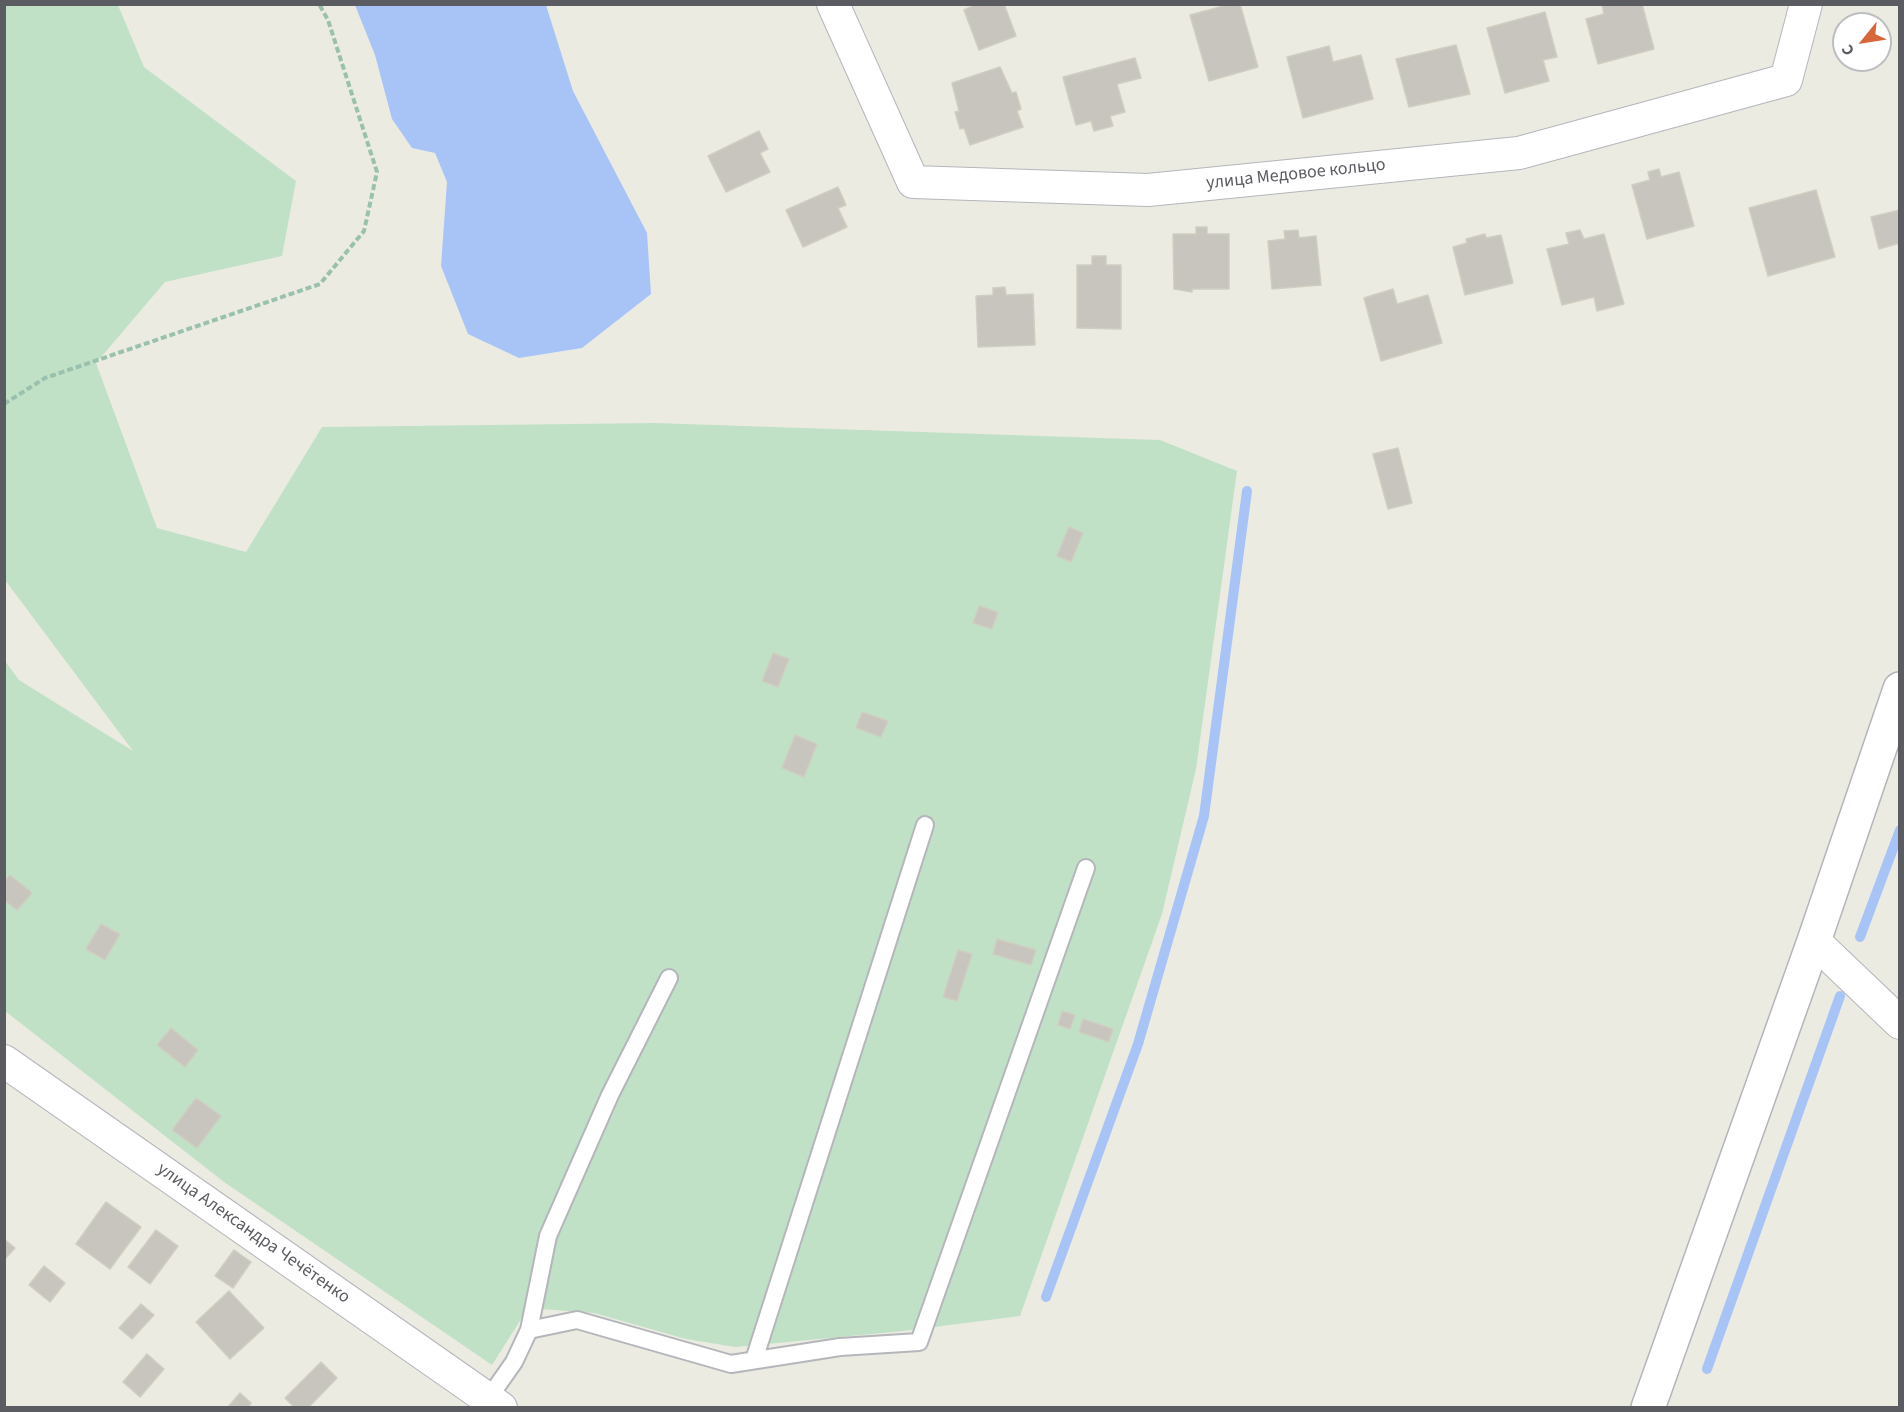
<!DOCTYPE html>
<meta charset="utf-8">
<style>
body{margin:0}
#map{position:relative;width:1904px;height:1412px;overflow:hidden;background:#ebebe2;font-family:"Source Sans 3",sans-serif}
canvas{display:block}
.frame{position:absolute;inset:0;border:6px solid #5a5c61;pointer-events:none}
.north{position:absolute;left:1832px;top:12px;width:60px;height:60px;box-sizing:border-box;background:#fff;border:2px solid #bdbec0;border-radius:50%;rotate:240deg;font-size:16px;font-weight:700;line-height:24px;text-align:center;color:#5a5c61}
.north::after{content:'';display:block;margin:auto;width:21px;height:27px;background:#d6673d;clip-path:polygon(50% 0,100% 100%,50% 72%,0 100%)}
</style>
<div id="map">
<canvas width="1904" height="1412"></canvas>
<div class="frame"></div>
<div class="north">С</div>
</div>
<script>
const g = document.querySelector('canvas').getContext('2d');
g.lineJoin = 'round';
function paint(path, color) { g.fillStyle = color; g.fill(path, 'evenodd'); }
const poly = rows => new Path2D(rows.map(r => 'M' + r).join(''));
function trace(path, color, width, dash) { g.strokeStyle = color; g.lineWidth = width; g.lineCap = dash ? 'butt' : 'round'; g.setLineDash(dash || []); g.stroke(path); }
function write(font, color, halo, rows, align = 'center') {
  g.font = font + ' "Source Sans 3",sans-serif'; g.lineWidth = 5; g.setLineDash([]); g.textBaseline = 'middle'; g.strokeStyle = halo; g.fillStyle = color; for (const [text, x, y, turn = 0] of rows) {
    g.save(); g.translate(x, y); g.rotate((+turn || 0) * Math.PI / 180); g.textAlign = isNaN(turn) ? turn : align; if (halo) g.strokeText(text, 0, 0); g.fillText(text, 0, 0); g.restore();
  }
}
paint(poly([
 [5,5,118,5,144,67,296,181,282,256,165,282,96,363,157,528,246,552,322,427,655,423,1160,440,1237,471,1196,769,1162,914,1020,1316,903,1331,735,1347,686,1339,594,1313,528,1308,492,1365,224,1182,5,1011,5,661,19,680,133,751,5,580]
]), '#c1e1c7');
paint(poly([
 [355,5,546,5,573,91,647,233,651,294,582,348,519,358,468,334,441,266,447,182,435,153,412,148,392,119,375,55]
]), '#a8c4f6');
trace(poly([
 [1860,937,1900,830],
 [1046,1297,1138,1044,1204,816,1247,491],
 [1707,1369,1840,996]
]), '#a8c4f6', 10);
const building = poly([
 [977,4,1004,4,1016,36,979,50,964,10,977,4],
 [1231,4,1240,4,1258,67,1209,81,1190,15,1231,4],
 [1602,4,1642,4,1654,49,1598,64,1586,19,1604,14,1602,4],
 [1545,12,1557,57,1543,60,1549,81,1505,93,1487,28,1545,12],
 [1456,45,1470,94,1409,107,1396,59,1456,45],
 [1329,46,1333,62,1361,55,1373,99,1303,118,1287,57,1329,46],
 [1135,58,1141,78,1117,84,1125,112,1110,116,1113,126,1094,131,1091,121,1076,125,1063,77,1135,58],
 [1000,67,1012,93,1016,92,1021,109,1017,111,1023,127,970,145,964,128,960,129,955,112,959,111,952,83,1000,67],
 [759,131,768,149,760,153,770,172,726,192,708,156,759,131],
 [1659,169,1661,177,1679,172,1694,226,1647,239,1632,185,1650,180,1648,172,1659,169],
 [838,187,846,205,838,208,847,227,803,247,786,210,838,187],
 [1816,190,1835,257,1768,276,1749,208,1816,190],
 [1900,210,1900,243,1879,249,1871,217,1900,210],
 [1196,227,1207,227,1207,234,1229,234,1229,289,1192,289,1192,292,1174,289,1173,234,1196,234,1196,227],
 [1298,230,1299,238,1316,236,1321,285,1272,289,1268,241,1285,239,1284,231,1298,230],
 [1580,230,1584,239,1604,234,1624,304,1597,311,1594,297,1562,305,1547,249,1569,244,1566,233,1580,230],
 [1485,234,1486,238,1501,235,1513,283,1465,295,1453,247,1467,243,1466,239,1485,234],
 [1092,256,1106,256,1106,265,1121,265,1121,329,1077,328,1077,265,1092,265,1092,256],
 [1005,287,1006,295,1033,294,1035,345,978,347,976,296,993,295,993,288,1005,287],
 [1393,289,1397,304,1428,295,1442,343,1381,361,1364,298,1393,289],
 [1398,448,1412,503,1388,509,1373,454,1398,448],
 [1069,527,1083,533,1071,562,1057,556,1069,527],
 [979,606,998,612,992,629,973,623,979,606],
 [773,653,789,659,778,687,762,681,773,653],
 [862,712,888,721,881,737,856,728,862,712],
 [795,735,817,744,804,777,782,768,795,735],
 [10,875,32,893,17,910,4,900,4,881,10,875],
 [101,924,120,934,105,960,86,949,101,924],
 [997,939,1036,950,1031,965,993,954,997,939],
 [958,950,972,954,957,1001,943,997,958,950],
 [1062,1011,1075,1015,1070,1029,1058,1025,1062,1011],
 [1083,1019,1113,1029,1109,1042,1079,1032,1083,1019],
 [171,1028,198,1050,185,1067,157,1045,171,1028],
 [196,1098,221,1116,197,1148,172,1130,196,1098],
 [106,1202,141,1227,110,1269,76,1244,106,1202],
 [156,1230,178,1246,150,1284,128,1267,156,1230],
 [4,1239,15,1248,4,1260,4,1239],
 [234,1250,251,1262,233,1288,215,1276,234,1250],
 [44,1266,65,1283,50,1302,29,1285,44,1266],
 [229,1291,264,1328,230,1359,196,1322,229,1291],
 [141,1304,154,1315,132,1339,119,1328,141,1304],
 [147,1354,164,1369,140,1397,123,1382,147,1354],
 [321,1362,337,1378,308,1408,295,1408,285,1398,321,1362],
 [240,1393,251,1403,248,1408,227,1408,240,1393]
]);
paint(building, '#c7c5be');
trace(building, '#cfcec1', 1.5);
const service = poly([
 [529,1330,548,1236,610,1095,669,978],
 [754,1360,925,825],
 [488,1399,514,1362,529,1330,577,1320,731,1364,840,1347,919,1342,1086,868]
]);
const minor = poly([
 [833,4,913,182,1148,190,1519,153,1786,80,1806,4],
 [1814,941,1900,1023],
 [4,1061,501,1408]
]);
const secondary = poly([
 [1648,1408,1814,941,1900,689]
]);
trace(service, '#b4b6bb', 20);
trace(minor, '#b4b6bb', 34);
trace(secondary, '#b4b5bb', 36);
trace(poly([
 [4,404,45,378,320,284,364,231,377,172,328,20,319,4]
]), '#9ac1ad', 4, [6, 3]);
trace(service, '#fff', 16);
trace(minor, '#fff', 32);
trace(secondary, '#fff', 33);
write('18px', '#5a5c61', '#fff', [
 ["улица Медовое кольцо",1296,175,-6],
 ["улица Александра Чечётенко",253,1234,35]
]);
</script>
